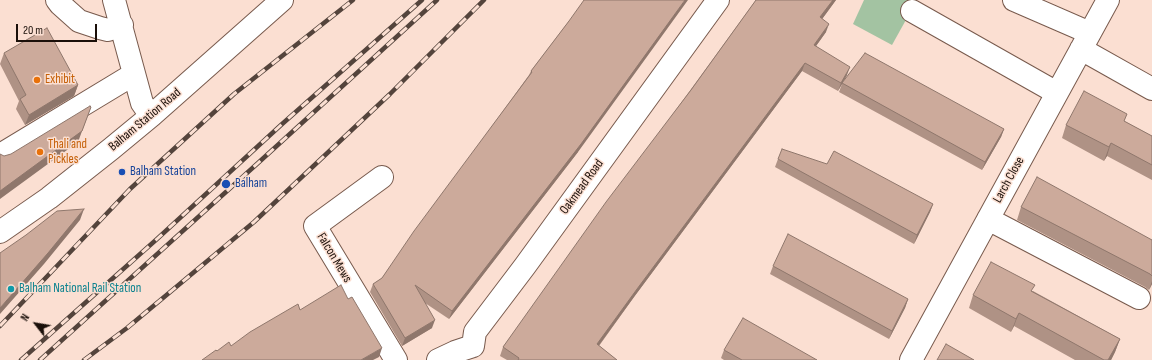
<!DOCTYPE html>
<style>
body{margin:0}
#map{position:relative;width:1152px;height:360px;overflow:hidden;background:#fbdfd2;font-family:"Sofia Sans Condensed",sans-serif}
canvas{display:block}
.north{position:absolute;left:16px;top:304px;width:40px;height:40px;-webkit-text-stroke:3px #fbdfd2;paint-order:stroke;rotate:301deg;font-size:11px;font-weight:700;line-height:16px;text-align:center;color:#1a0f09}
.north::after{content:'';display:block;margin:auto;width:14px;height:18px;background:#1a0f09;clip-path:polygon(50% 0,100% 100%,50% 72%,0 100%)}
.scale{position:absolute;left:16px;top:24px;width:81px;height:18px;box-sizing:border-box;border:2px solid #1a0f09;border-top:0;padding-left:5px;font-size:12px;line-height:14px;white-space:nowrap;color:#1a0f09;-webkit-text-stroke:3px #fbdfd2;paint-order:stroke}
</style>
<div id="map">
<canvas width="1152" height="360"></canvas>
<div class="north">N</div>
<div class="scale">20 m</div>
</div>
<script>
const g = document.querySelector('canvas').getContext('2d');
g.lineJoin = 'round';
function paint(path, color) { g.fillStyle = color; g.fill(path, 'evenodd'); }
const poly = rows => new Path2D(rows.map(r => 'M' + r).join(''));
function trace(path, color, width, dash) { g.strokeStyle = color; g.lineWidth = width; g.lineCap = dash ? 'butt' : 'round'; g.setLineDash(dash || []); g.stroke(path); }
function write(font, color, halo, rows, align = 'center') {
  g.font = font + ' "Sofia Sans Condensed",sans-serif'; g.lineWidth = 3; g.setLineDash([]); g.textBaseline = 'middle'; g.strokeStyle = halo; g.fillStyle = color; for (const [text, x, y, turn = 0] of rows) {
    g.save(); g.translate(x, y); g.rotate((+turn || 0) * Math.PI / 180); g.textAlign = isNaN(turn) ? turn : align; if (halo) g.strokeText(text, 0, 0); g.fillText(text, 0, 0); g.restore();
  }
}
paint(poly([
 [864,0,917,0,892,45,853,24]
]), '#a3c3a2');
const minor = poly([
 [57,0,60,4,79,21,100,28,108,30,122,25],
 [114,0,142,103,151,116],
 [1014,0,1090,33],
 [912,11,1057,93],
 [1081,49,1152,89],
 [0,155,134,74],
 [382,177,315,226,396,360],
 [988,219,1139,298],
 [0,232,49,198,111,149,151,116,282,0],
 [473,346,475,332,525,266,718,0],
 [438,360,455,352,473,346],
 [911,360,1108,0]
]);
trace(minor, '#785a4d', 24);
trace(minor, '#fff', 22);
const rail = poly([
 [0,326,130,189,234,94,353,0],
 [21,360,157,239,281,125,422,0],
 [40,360,258,163,437,0],
 [84,360,127,328,254,222,390,94,484,0]
]);
trace(rail, '#54443c', 4.5);
trace(rail, '#fbdfd2', 3, [9]);
paint(poly([
 [756,0,836,0,822,19,826,32,816,46,847,75,843,82,1004,129,1001,137,982,170,839,92,842,84,838,91,802,71,634,297,599,346,617,360,507,360,500,356,503,347],
 [569,21,578,152,449,319,425,303,432,328,402,346,370,292,373,284,382,278,529,75,531,71],
 [4,53,78,85,74,96,25,125,16,109,19,101,0,64],
 [1127,114,1124,121,1152,136,1152,180,1107,156,1104,161,1062,138,1066,125],
 [778,159,933,204,930,212,914,244,775,167],
 [1021,207,1152,240,1152,284,1149,290,1145,287,1017,220],
 [773,266,908,299,905,308,889,339,770,274],
 [1033,291,1120,339,1115,352,1111,360,1075,360,1014,326,1011,332,969,308,973,295],
 [724,350,817,360,724,360,721,358]
]), '#af9285');
paint(poly([
 [685,0,688,0,578,152,449,319,452,311],
 [833,0,836,0,817,26,820,17],
 [829,24,826,32,811,53,814,45],
 [805,63,802,71,634,297,594,352,597,344,637,289],
 [850,67,847,75,838,91,841,83],
 [78,85,74,96,25,125,29,115],
 [91,107,78,142,0,199,0,191],
 [1004,129,1001,137,982,170,985,162],
 [1111,143,1107,156,1104,161,1109,147],
 [933,204,930,212,914,244,917,235],
 [84,209,80,220,44,264,0,314,0,308],
 [1152,281,1152,284,1149,290],
 [908,299,905,308,889,339,892,331],
 [1019,313,1014,326,1011,332,1016,319],
 [435,320,432,328,402,346,405,338],
 [1120,339,1115,352,1111,360,1108,360],
 [382,348,379,357,373,360,361,360]
]), '#8f776c');
const building = poly([
 [584,0,685,0,581,144,452,311,415,285,435,320,405,338,373,284,382,278,414,231,532,72,531,71,569,21,584,0],
 [756,0,833,0,820,17,829,24,814,45,850,67,841,83,805,63,637,289,597,344,617,360,518,360,519,358,503,347,606,202,691,90,756,0],
 [47,28,78,85,29,115,20,99,26,95,4,53,47,28],
 [865,53,1004,129,985,162,842,83,865,53],
 [1084,91,1127,114,1124,121,1152,136,1152,165,1111,143,1109,147,1066,125,1084,91],
 [90,106,91,107,82,131,0,191,0,154,4,156,11,154,90,106],
 [782,149,827,164,834,151,933,204,917,235,778,159,782,149],
 [1037,177,1152,240,1152,276,1150,274,1021,207,1037,177],
 [84,209,48,253,0,308,0,253,26,235,57,211,84,209],
 [788,234,908,299,892,331,773,266,788,234],
 [991,262,1035,285,1031,291,1120,339,1108,360,1104,360,1019,313,1016,319,973,295,991,262],
 [341,285,348,299,352,297,382,348,361,360,202,360,216,350,217,351,229,342,231,346,250,332,298,304,300,310,341,285],
 [743,318,817,360,742,360,724,350,743,318],
 [946,344,974,360,937,360,946,344]
]);
paint(building, '#ccaa9b');
trace(building, '#8f776c', 1);
for (const [x, y, r, color] of [
 [37,80,4,"#e8710a"],
 [40,152,4,"#e8710a"],
 [122,172,4,"#1a4fb4"],
 [226,184,5,"#1a4fb4"],
 [11,289,4,"#0f9aa8"]
]) { const dot = new Path2D(); dot.arc(x, y, r, 0, 2 * Math.PI); g.fillStyle = color; g.fill(dot); trace(dot, '#fbdfd2', 1.5); }
write('13px', '#c56008', '#fbdfd2', [
 ["Exhibit",45,80],
 ["Thali and",48,145],
 ["Pickles",48,160]
], 'left');
write('13px', '#1a0f09', '#fbdfd2', [
 ["Balham Station Road",145,120,-40],
 ["Larch Close",1009,180,-61],
 ["Oakmead Road",582,187,-54],
 ["Falcon Mews",334,258,59]
]);
write('13px', '#164399', '#fbdfd2', [
 ["Balham Station",130,172],
 ["Balham",235,184]
], 'left');
write('13px', '#0d838f', '#fbdfd2', [
 ["Balham National Rail Station",19,289]
], 'left');
</script>
